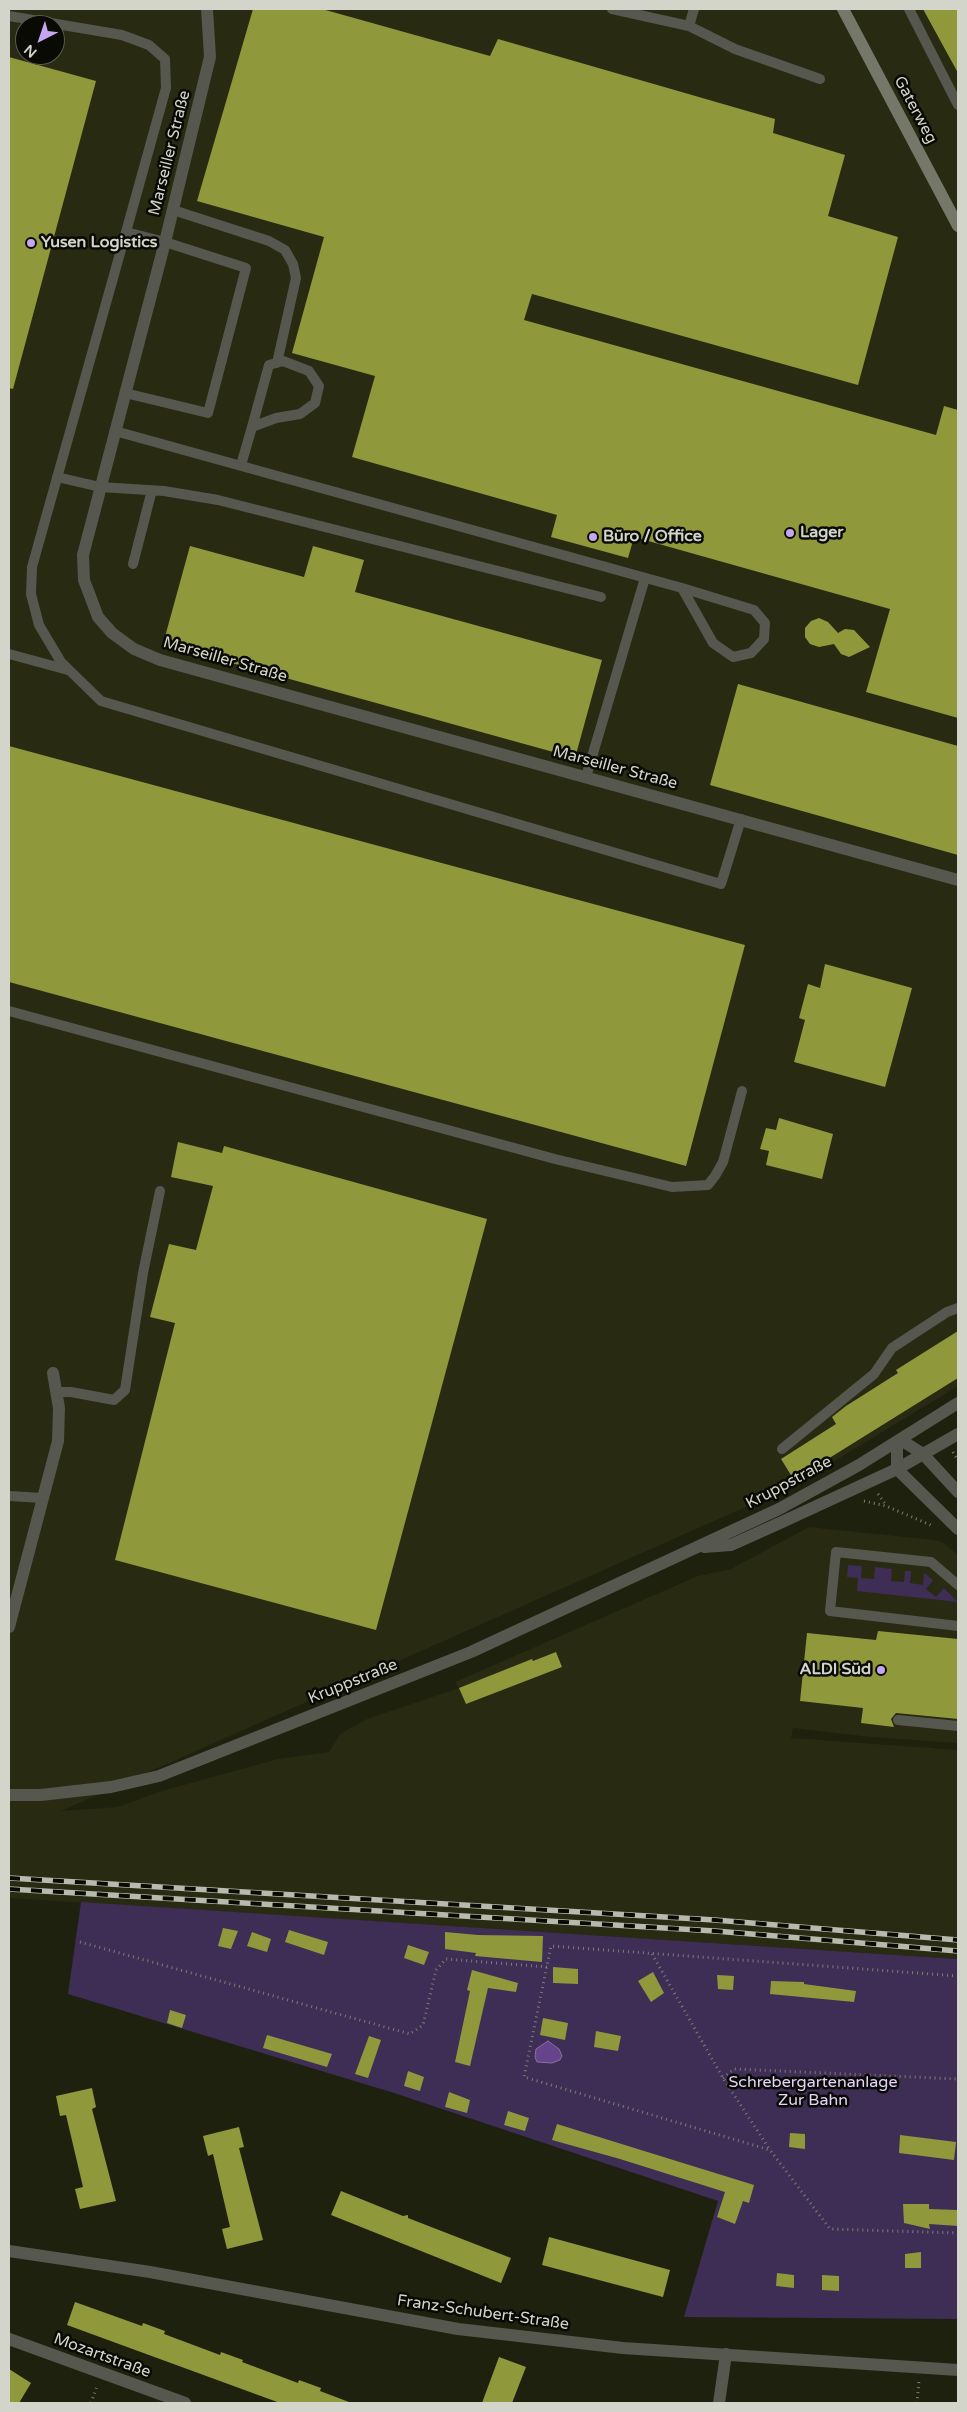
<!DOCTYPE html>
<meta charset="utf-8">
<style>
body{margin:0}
#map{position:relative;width:967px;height:2412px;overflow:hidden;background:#1f210f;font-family:"Varela Round",sans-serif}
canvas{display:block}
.frame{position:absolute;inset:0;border:10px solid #d4d5ca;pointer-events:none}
.north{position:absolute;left:15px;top:15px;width:50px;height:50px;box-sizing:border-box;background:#090a04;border:1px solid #5a5b53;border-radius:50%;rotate:221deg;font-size:14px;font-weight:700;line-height:20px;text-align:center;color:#d4d5ca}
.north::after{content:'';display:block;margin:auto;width:18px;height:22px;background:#c5a6f0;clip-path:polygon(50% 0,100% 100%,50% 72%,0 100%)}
</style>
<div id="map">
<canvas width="967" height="2412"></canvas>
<div class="frame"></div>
<div class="north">N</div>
</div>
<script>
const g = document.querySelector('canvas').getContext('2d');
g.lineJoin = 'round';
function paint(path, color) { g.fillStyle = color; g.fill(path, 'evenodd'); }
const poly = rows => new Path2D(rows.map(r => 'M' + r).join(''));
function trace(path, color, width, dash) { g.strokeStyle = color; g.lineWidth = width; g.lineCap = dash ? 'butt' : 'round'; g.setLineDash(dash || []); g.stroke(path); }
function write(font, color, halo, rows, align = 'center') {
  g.font = font + ' "Varela Round",sans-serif'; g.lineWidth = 5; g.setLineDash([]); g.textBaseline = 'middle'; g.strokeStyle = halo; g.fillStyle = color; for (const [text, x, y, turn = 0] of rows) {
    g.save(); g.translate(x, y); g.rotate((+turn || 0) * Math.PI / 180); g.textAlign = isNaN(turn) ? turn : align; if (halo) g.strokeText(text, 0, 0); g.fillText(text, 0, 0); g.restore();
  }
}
paint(poly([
 [9,9,958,9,958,1386,795,1485,61,1811,118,1807,162,1791,278,1759,329,1752,340,1734,367,1719,459,1688,455,1682,698,1576,731,1569,809,1527,934,1540,942,1542,958,1555,958,1743,870,1737,793,1728,791,1738,958,1750,958,1959,9,1898],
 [25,25,55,25,55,55,25,55]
]), '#282a12');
paint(poly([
 [848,1565,862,1566,861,1578,874,1579,875,1567,892,1569,891,1581,904,1582,905,1571,911,1571,910,1583,923,1585,924,1573,933,1580,926,1589,936,1597,944,1588,958,1602,857,1591,858,1578,847,1577],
 [81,1902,958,1959,958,2319,684,2317,718,2201,394,2093,68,1994]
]), '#3e2d55');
const water = poly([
 [548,2041,559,2049,562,2056,560,2060,552,2063,537,2062,535,2057,536,2049,548,2041]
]);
paint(water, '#65448b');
trace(water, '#86709e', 1);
paint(poly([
 [253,9,322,9,490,56,498,39,775,119,773,133,845,155,828,216,898,237,858,385,532,294,524,320,936,435,944,406,958,410,958,718,866,692,890,609,634,537,628,558,551,537,557,515,352,457,375,376,292,353,324,237,197,201],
 [923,9,958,9,958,73],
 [9,57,96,81,13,389,9,388],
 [190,546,304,577,313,546,364,560,355,592,602,660,575,758,163,644],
 [819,618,828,622,838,633,845,629,854,630,870,647,849,657,841,654,834,644,819,647,810,644,805,637,805,628,811,621],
 [738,684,958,746,958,855,710,785],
 [9,746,745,945,686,1166,9,982],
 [825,964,912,988,885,1087,794,1062,805,1020,799,1018,808,984,820,988],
 [779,1118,833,1134,822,1179,766,1165,769,1151,760,1149,766,1128,776,1130],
 [178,1142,222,1153,224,1146,487,1219,376,1630,115,1560,175,1323,150,1317,169,1244,196,1250,213,1186,171,1177],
 [958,1331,958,1378,794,1480,781,1459,836,1424,832,1417,846,1406,898,1373,896,1370],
 [878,1631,958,1639,958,1719,896,1713,891,1719,894,1727,861,1723,863,1708,800,1701,807,1633,876,1640],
 [556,1652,562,1667,466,1704,459,1688,532,1659,533,1661],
 [223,1928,238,1931,231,1949,218,1946],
 [289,1930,328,1942,324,1955,285,1942],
 [252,1932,271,1939,267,1952,247,1946],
 [445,1932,478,1935,543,1936,542,1962,475,1956,476,1953,445,1949],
 [408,1945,429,1952,424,1965,404,1958],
 [553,1967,578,1969,578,1984,553,1983],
 [472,1970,518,1983,516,1992,488,1988,470,2066,455,2062,470,1991,467,1990],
 [653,1972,664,1993,651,2002,638,1981],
 [717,1975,734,1976,733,1990,718,1989],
 [771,1981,804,1982,804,1984,856,1991,854,2002,770,1994],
 [170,2010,186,2015,182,2028,167,2023],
 [543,2018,568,2023,565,2040,540,2035],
 [596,2031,621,2036,618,2051,594,2047],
 [267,2035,332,2054,327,2067,263,2048],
 [369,2036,381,2040,368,2078,355,2074],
 [408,2071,424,2077,420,2091,404,2086],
 [92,2088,96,2107,92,2109,116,2201,80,2209,75,2189,83,2187,66,2115,60,2116,56,2096],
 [449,2092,470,2100,467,2113,445,2107],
 [508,2111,529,2118,525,2131,504,2125],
 [557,2124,754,2185,749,2203,743,2201,735,2224,717,2217,725,2192,620,2159,552,2140],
 [239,2127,244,2147,239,2148,263,2240,227,2249,222,2229,230,2227,213,2154,208,2156,203,2136],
 [790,2133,805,2134,805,2149,789,2147],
 [900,2135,956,2142,954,2160,899,2153],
 [341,2191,403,2216,408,2215,408,2218,511,2258,501,2283,331,2215],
 [903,2204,929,2204,929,2209,958,2210,958,2226,929,2224,930,2229,904,2223],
 [549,2237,670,2270,663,2297,542,2265],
 [921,2252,921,2268,905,2268,905,2254],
 [777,2273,794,2275,794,2288,776,2286],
 [822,2275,839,2276,839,2291,822,2290],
 [75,2302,142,2326,143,2323,165,2331,164,2334,220,2355,221,2352,243,2360,242,2362,298,2383,299,2380,321,2388,320,2391,349,2402,348,2403,280,2403,67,2325],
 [499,2357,526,2367,512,2403,482,2403],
 [9,2369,31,2383,19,2403,9,2403]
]), '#90983c');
trace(poly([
 [953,1452,958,1460],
 [878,1494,886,1505],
 [864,1501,886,1506,933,1526],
 [80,1942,410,2034,423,2025,436,1970,446,1959,547,1967],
 [652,1954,723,2078,770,2150],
 [958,1976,551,1946,524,2077,770,2150,830,2229,958,2233],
 [723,2078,734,2069,958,2079],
 [91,2403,97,2386],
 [917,2403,919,2381]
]), '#7c7e6f', 3, [1, 4]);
trace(poly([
 [612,9,689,26,694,9],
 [909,9,958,105],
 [9,16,122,35,149,45,165,59,166,88,126,232],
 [689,26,735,49,820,79],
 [173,210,269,241,285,250,293,264,296,278,277,363],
 [125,393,208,413,246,268,165,242,126,232,32,567,31,594,39,625,61,662,101,701,721,884,741,819],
 [115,431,682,588,754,610,765,623,764,639,751,653,733,657,713,643,682,588],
 [241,465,252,427,269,365,283,361,309,371,319,386,315,403,300,414,276,418,252,427],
 [57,477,100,487,164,491,218,500,601,597],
 [133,564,152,490],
 [9,654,68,670],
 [586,777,645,578],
 [9,1011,555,1159,672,1187,708,1185,715,1176,723,1162,742,1091],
 [56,1392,71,1392,114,1400,125,1390,143,1273,160,1191],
 [782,1449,874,1374,892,1348,947,1312,958,1308],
 [9,1496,43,1498],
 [958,1585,931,1562,836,1552,830,1611,958,1626],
 [898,1720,958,1726]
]), '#56574f', 10);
trace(poly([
 [207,9,210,57,165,242,83,555,84,580,98,617,112,633,134,649,160,660,958,880],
 [9,1627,58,1441,59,1408,53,1373],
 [9,2251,150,2272,458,2329,623,2348,958,2370],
 [9,2339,185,2403],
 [719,2403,726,2354]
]), '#56574f', 12);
trace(poly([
 [901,1440,923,1454,958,1492],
 [897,1442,897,1469,958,1529],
 [704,1547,731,1545,782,1522,897,1469,958,1434],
 [9,1795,41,1795,111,1787,159,1776,471,1652,779,1509,859,1465,958,1403]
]), '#56574f', 12);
trace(poly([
 [843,9,958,226]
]), '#757769', 12);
const rail = poly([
 [9,1878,715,1920,958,1940],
 [9,1889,715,1931,958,1951]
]);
trace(rail, '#b8baad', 5.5);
trace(rail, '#090a04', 4, [11]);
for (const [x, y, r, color] of [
 [31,243,5,"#c5a6f0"],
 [790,533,5,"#c5a6f0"],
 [593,537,5,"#c5a6f0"],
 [881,1670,5,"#c5a6f0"]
]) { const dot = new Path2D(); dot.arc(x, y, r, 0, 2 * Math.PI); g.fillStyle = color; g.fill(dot); trace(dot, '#090a04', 2); }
write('16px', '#d4d5ca', '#090a04', [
 ["Gaterweg",915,110,62],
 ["Marseiller Straße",170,153,-76],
 ["Marseiller Straße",225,660,16],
 ["Marseiller Straße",615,768,15],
 ["Kruppstraße",789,1483,-28],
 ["Kruppstraße",353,1682,-22],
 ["Franz-Schubert-Straße",483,2313,8],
 ["Mozartstraße",102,2356,20]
]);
write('bold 16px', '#d4d5ca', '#090a04', [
 ["Yusen Logistics",41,243],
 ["Lager",800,533],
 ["Büro / Office",603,537],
 ["ALDI Süd",871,1670,"right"]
], 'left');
write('16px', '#e4d3fc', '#090a04', [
 ["Schrebergartenanlage",813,2083],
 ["Zur Bahn",813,2101]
]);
</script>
